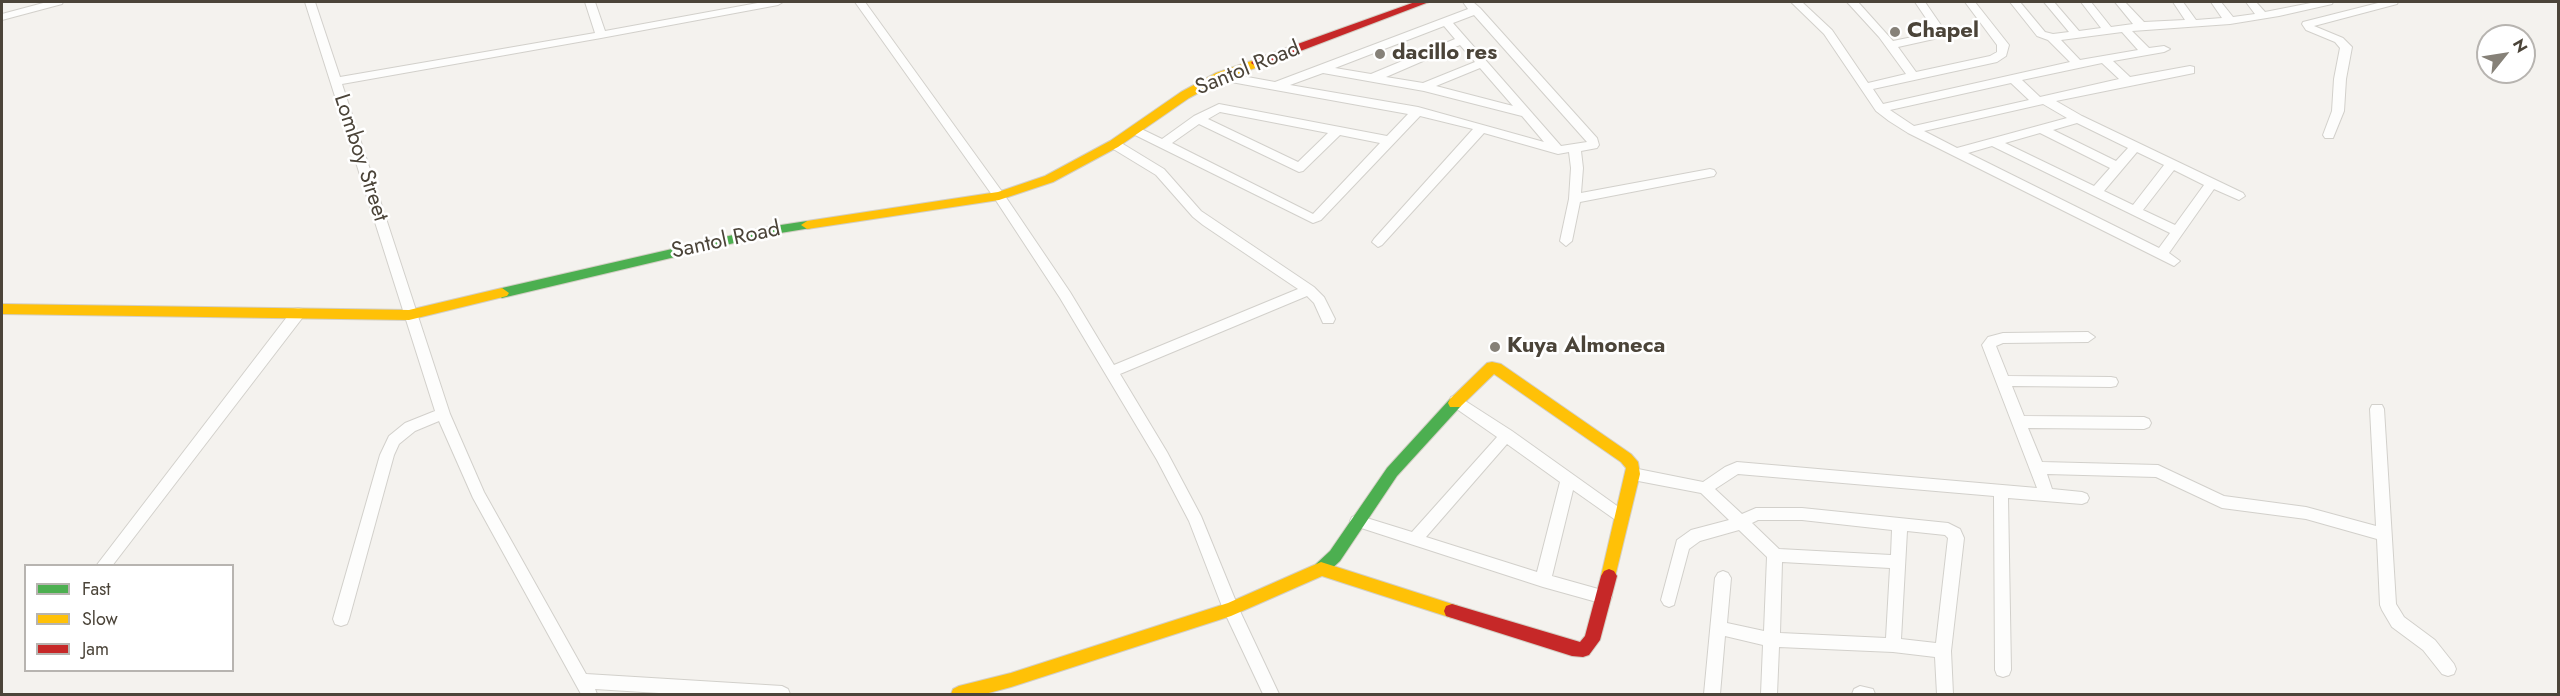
<!DOCTYPE html>
<style>
body{margin:0}
#map{position:relative;width:2560px;height:696px;overflow:hidden;background:#f4f2ee;font-family:Jost,sans-serif}
canvas{display:block}
.frame{position:absolute;inset:0;border:3px solid #4b4439;pointer-events:none}
.legend{position:absolute;left:24px;top:564px;width:210px;height:108px;box-sizing:border-box;background:#fff;border:2px solid #b7b4b0;margin:0;padding:8px 10px;list-style:none;font-size:18px;color:#4b4439}
.legend li{display:flex;align-items:center;gap:12px;height:30px}
.legend b{width:30px;border:2px solid #b7b4b0}
.north{position:absolute;left:2476px;top:24px;width:60px;height:60px;box-sizing:border-box;background:#fff;border:2px solid #b7b4b0;border-radius:50%;rotate:60deg;font-size:16px;font-weight:700;line-height:24px;text-align:center;color:#4b4439}
.north::after{content:'';display:block;margin:auto;width:21px;height:27px;background:#868178;clip-path:polygon(50% 0,100% 100%,50% 72%,0 100%)}
</style>
<div id="map">
<canvas width="2560" height="696"></canvas>
<div class="frame"></div>
<ul class="legend">
<li><b style="height:8px;background:#4caf50"></b>Fast</li>
<li><b style="height:8px;background:#ffc107"></b>Slow</li>
<li><b style="height:8px;background:#c62828"></b>Jam</li>
</ul>
<div class="north">N</div>
</div>
<script>
const g = document.querySelector('canvas').getContext('2d');
g.lineJoin = 'round';
const poly = rows => new Path2D(rows.map(r => 'M' + r).join(''));
function trace(path, color, width, dash) { g.strokeStyle = color; g.lineWidth = width; g.lineCap = dash ? 'butt' : 'round'; g.setLineDash(dash || []); g.stroke(path); }
function paint(path, color) { g.fillStyle = color; g.fill(path, 'evenodd'); }
function write(font, color, halo, rows, align = 'center') {
  g.font = font + ' Jost,sans-serif'; g.lineWidth = 5; g.setLineDash([]); g.textBaseline = 'middle'; g.strokeStyle = halo; g.fillStyle = color; for (const [text, x, y, turn = 0] of rows) {
    g.save(); g.translate(x, y); g.rotate((+turn || 0) * Math.PI / 180); g.textAlign = isNaN(turn) ? turn : align; if (halo) g.strokeText(text, 0, 0); g.fillText(text, 0, 0); g.restore();
  }
}
const street = poly([
 [47,2,63,2,62,4,2,20,2,14,47,2],
 [305,2,315,2,340,77,595,33,585,2,595,2,605,31,763,2,783,2,778,5,601,38,342,84,450,414,484,492,586,674,782,686,788,689,790,694,675,694,595,689,597,694,581,694,473,498,439,421,415,431,399,444,394,455,349,619,347,624,341,626,335,624,333,619,380,455,389,436,405,423,435,411,305,2],
 [855,2,865,2,1003,193,1070,292,1114,365,1298,289,1203,225,1193,217,1156,175,1110,147,1108,144,1110,141,1118,141,1164,169,1201,211,1314,287,1324,297,1335,319,1333,323,1323,323,1314,303,1307,296,1120,374,1167,452,1201,516,1239,609,1279,694,1263,694,1223,609,1189,521,1157,460,1060,298,995,199,855,2],
 [1463,2,1473,2,1480,8,1597,138,1599,145,1597,148,1581,151,1583,168,1581,193,1710,169,1714,170,1716,173,1714,176,1580,202,1572,241,1566,246,1560,241,1569,199,1571,168,1569,152,1558,154,1484,133,1382,245,1378,247,1372,242,1374,239,1473,129,1420,116,1321,220,1313,223,1131,133,1129,130,1135,126,1162,139,1194,116,1219,104,1387,136,1408,114,1220,80,1214,76,1220,72,1275,82,1468,9,1463,2],
 [1474,15,1587,142,1561,146,1453,23,1474,15],
 [1444,26,1455,39,1371,74,1335,68,1444,26],
 [1460,45,1475,62,1423,83,1386,77,1460,45],
 [1480,68,1513,106,1436,86,1480,68],
 [1323,73,1424,91,1522,116,1544,142,1418,107,1290,85,1323,73],
 [1220,112,1328,133,1298,162,1208,119,1220,112],
 [1199,124,1299,172,1303,171,1340,135,1380,143,1313,214,1172,143,1199,124],
 [1791,2,1802,2,1832,30,1868,83,1906,74,1879,37,1847,2,1858,2,1893,41,1927,34,1934,30,1915,2,1925,2,1945,31,1934,39,1898,47,1916,72,1990,56,1997,52,1997,45,1965,2,1975,2,2009,45,2006,56,1997,62,1873,89,1883,104,2070,62,2048,40,2037,36,2010,2,2020,2,2045,32,2053,34,2069,32,2044,2,2054,2,2079,31,2101,28,2081,2,2091,2,2111,27,2133,24,2115,2,2125,2,2144,22,2185,20,2173,2,2183,2,2196,20,2222,18,2211,2,2221,2,2233,17,2255,14,2246,2,2256,2,2265,12,2316,2,2333,2,2332,4,2279,16,2230,24,2132,31,2149,48,2164,46,2170,49,2164,52,2113,61,2130,77,2190,66,2194,67,2194,73,2056,101,2082,116,2243,193,2245,196,2239,200,2214,189,2169,253,2180,261,2174,266,1908,133,1889,121,1876,111,1824,34,1791,2],
 [2122,32,2138,50,2080,60,2061,40,2122,32],
 [2102,63,2119,79,2040,97,2022,80,2102,63],
 [2011,83,2029,100,1914,126,1890,110,2011,83],
 [2043,104,2067,118,1957,148,1924,131,2043,104],
 [2077,123,2128,148,2116,161,2053,130,2077,123],
 [2040,133,2110,168,2094,186,2005,143,2040,133],
 [1992,146,2170,233,2159,248,1968,153,1992,146],
 [2137,152,2164,165,2133,205,2104,191,2137,152],
 [2174,170,2204,185,2175,225,2143,210,2174,170],
 [2382,2,2398,2,2397,4,2314,26,2343,38,2352,47,2346,79,2344,111,2333,138,2325,138,2323,135,2332,111,2334,79,2340,48,2335,42,2306,30,2302,24,2303,22,2382,2],
 [298,308,303,309,305,313,303,317,112,566,96,566,293,309,298,308],
 [2088,332,2095,337,2088,342,2003,343,1996,346,2008,376,2111,377,2116,378,2118,382,2116,386,2111,387,2012,386,2024,416,2144,417,2149,419,2151,423,2149,427,2144,429,2028,428,2042,462,2158,465,2224,496,2306,507,2376,526,2370,409,2372,405,2382,405,2384,409,2396,604,2404,617,2435,640,2454,664,2456,669,2454,674,2448,676,2442,674,2423,650,2392,627,2382,610,2380,605,2377,539,2306,519,2222,508,2156,477,2047,474,2052,489,2082,492,2087,494,2089,498,2087,502,2082,504,2008,498,2011,670,2009,675,2003,677,1997,675,1995,670,1994,496,1738,474,1715,489,1742,514,1756,508,1802,508,1948,523,1960,529,1964,538,1951,651,1953,694,1937,694,1935,657,1893,652,1779,647,1777,694,1761,694,1763,645,1725,636,1720,694,1704,694,1715,578,1718,573,1723,571,1728,573,1731,578,1727,623,1764,631,1767,557,1739,530,1700,541,1689,549,1674,605,1669,607,1664,605,1661,600,1677,540,1691,530,1729,520,1701,493,1633,480,1628,478,1626,474,1628,470,1633,468,1703,482,1725,467,1737,462,2037,488,1982,345,1988,337,2003,333,2088,332],
 [1758,520,1802,520,1892,530,1891,555,1779,549,1752,523,1758,520],
 [1907,531,1945,535,1948,538,1936,643,1901,639,1907,531],
 [1782,562,1890,568,1886,638,1780,633,1782,562],
 [1456,395,1512,431,1627,513,1629,517,1627,521,1622,523,1617,521,1573,490,1552,576,1609,592,1612,597,1609,602,1604,604,1543,587,1352,525,1350,521,1352,517,1357,515,1412,532,1497,437,1451,405,1449,401,1451,397,1456,395],
 [1507,444,1560,482,1537,572,1426,537,1507,444],
 [1860,686,1873,689,1875,694,1852,694,1854,689,1860,686]
]);
const fast = poly([
 [807,221,811,222,813,225,811,228,768,235,502,298,495,293,502,288,768,227,807,221],
 [1455,397,1460,399,1462,403,1460,407,1397,476,1340,561,1326,574,1321,576,1316,574,1313,569,1316,564,1330,551,1387,468,1450,399,1455,397]
]);
const slow = poly([
 [1257,59,1263,63,1261,66,1224,79,1189,98,1118,147,1053,182,999,200,807,229,801,225,807,221,998,192,1045,176,1110,141,1181,92,1216,73,1257,59],
 [502,288,509,293,507,296,409,320,2,314,2,304,409,310,502,288],
 [1492,362,1501,364,1631,454,1638,462,1640,474,1614,581,1609,583,1604,581,1601,576,1626,468,1621,462,1494,374,1460,407,1450,407,1448,403,1450,399,1487,363,1492,362],
 [1321,562,1452,604,1458,606,1460,611,1458,616,1452,618,1322,576,1231,616,1011,687,985,694,951,694,953,689,959,686,1011,673,1228,603,1321,562]
]);
const jam = poly([
 [1415,2,1429,2,1261,66,1257,67,1251,63,1253,60,1415,2],
 [1609,569,1614,571,1617,576,1600,640,1589,655,1583,657,1572,656,1452,618,1446,616,1444,611,1446,606,1452,604,1580,642,1585,636,1601,576,1604,571,1609,569]
]);
trace(street, '#d2d0cb', 2);
trace(fast, '#d3cfc5', 2);
trace(slow, '#d3cfc5', 2);
trace(jam, '#d3cfc5', 2);
paint(street, '#fdfdfc');
paint(fast, '#4caf50');
paint(slow, '#ffc107');
paint(jam, '#c62828');
for (const [x, y, r, color] of [
 [1895,32,6,"#868178"],
 [1380,54,6,"#868178"],
 [1495,347,6,"#868178"]
]) { const dot = new Path2D(); dot.arc(x, y, r, 0, 2 * Math.PI); g.fillStyle = color; g.fill(dot); trace(dot, '#fff', 2); }
write('bold 22px', '#4b4439', '#fff', [
 ["Chapel",1907,32],
 ["dacillo res",1392,54],
 ["Kuya Almoneca",1507,347]
], 'left');
write('22px', '#4b4439', '#fff', [
 ["Santol Road",1248,69,-22],
 ["Lomboy Street",360,158,72],
 ["Santol Road",726,241,-12]
]);
</script>
